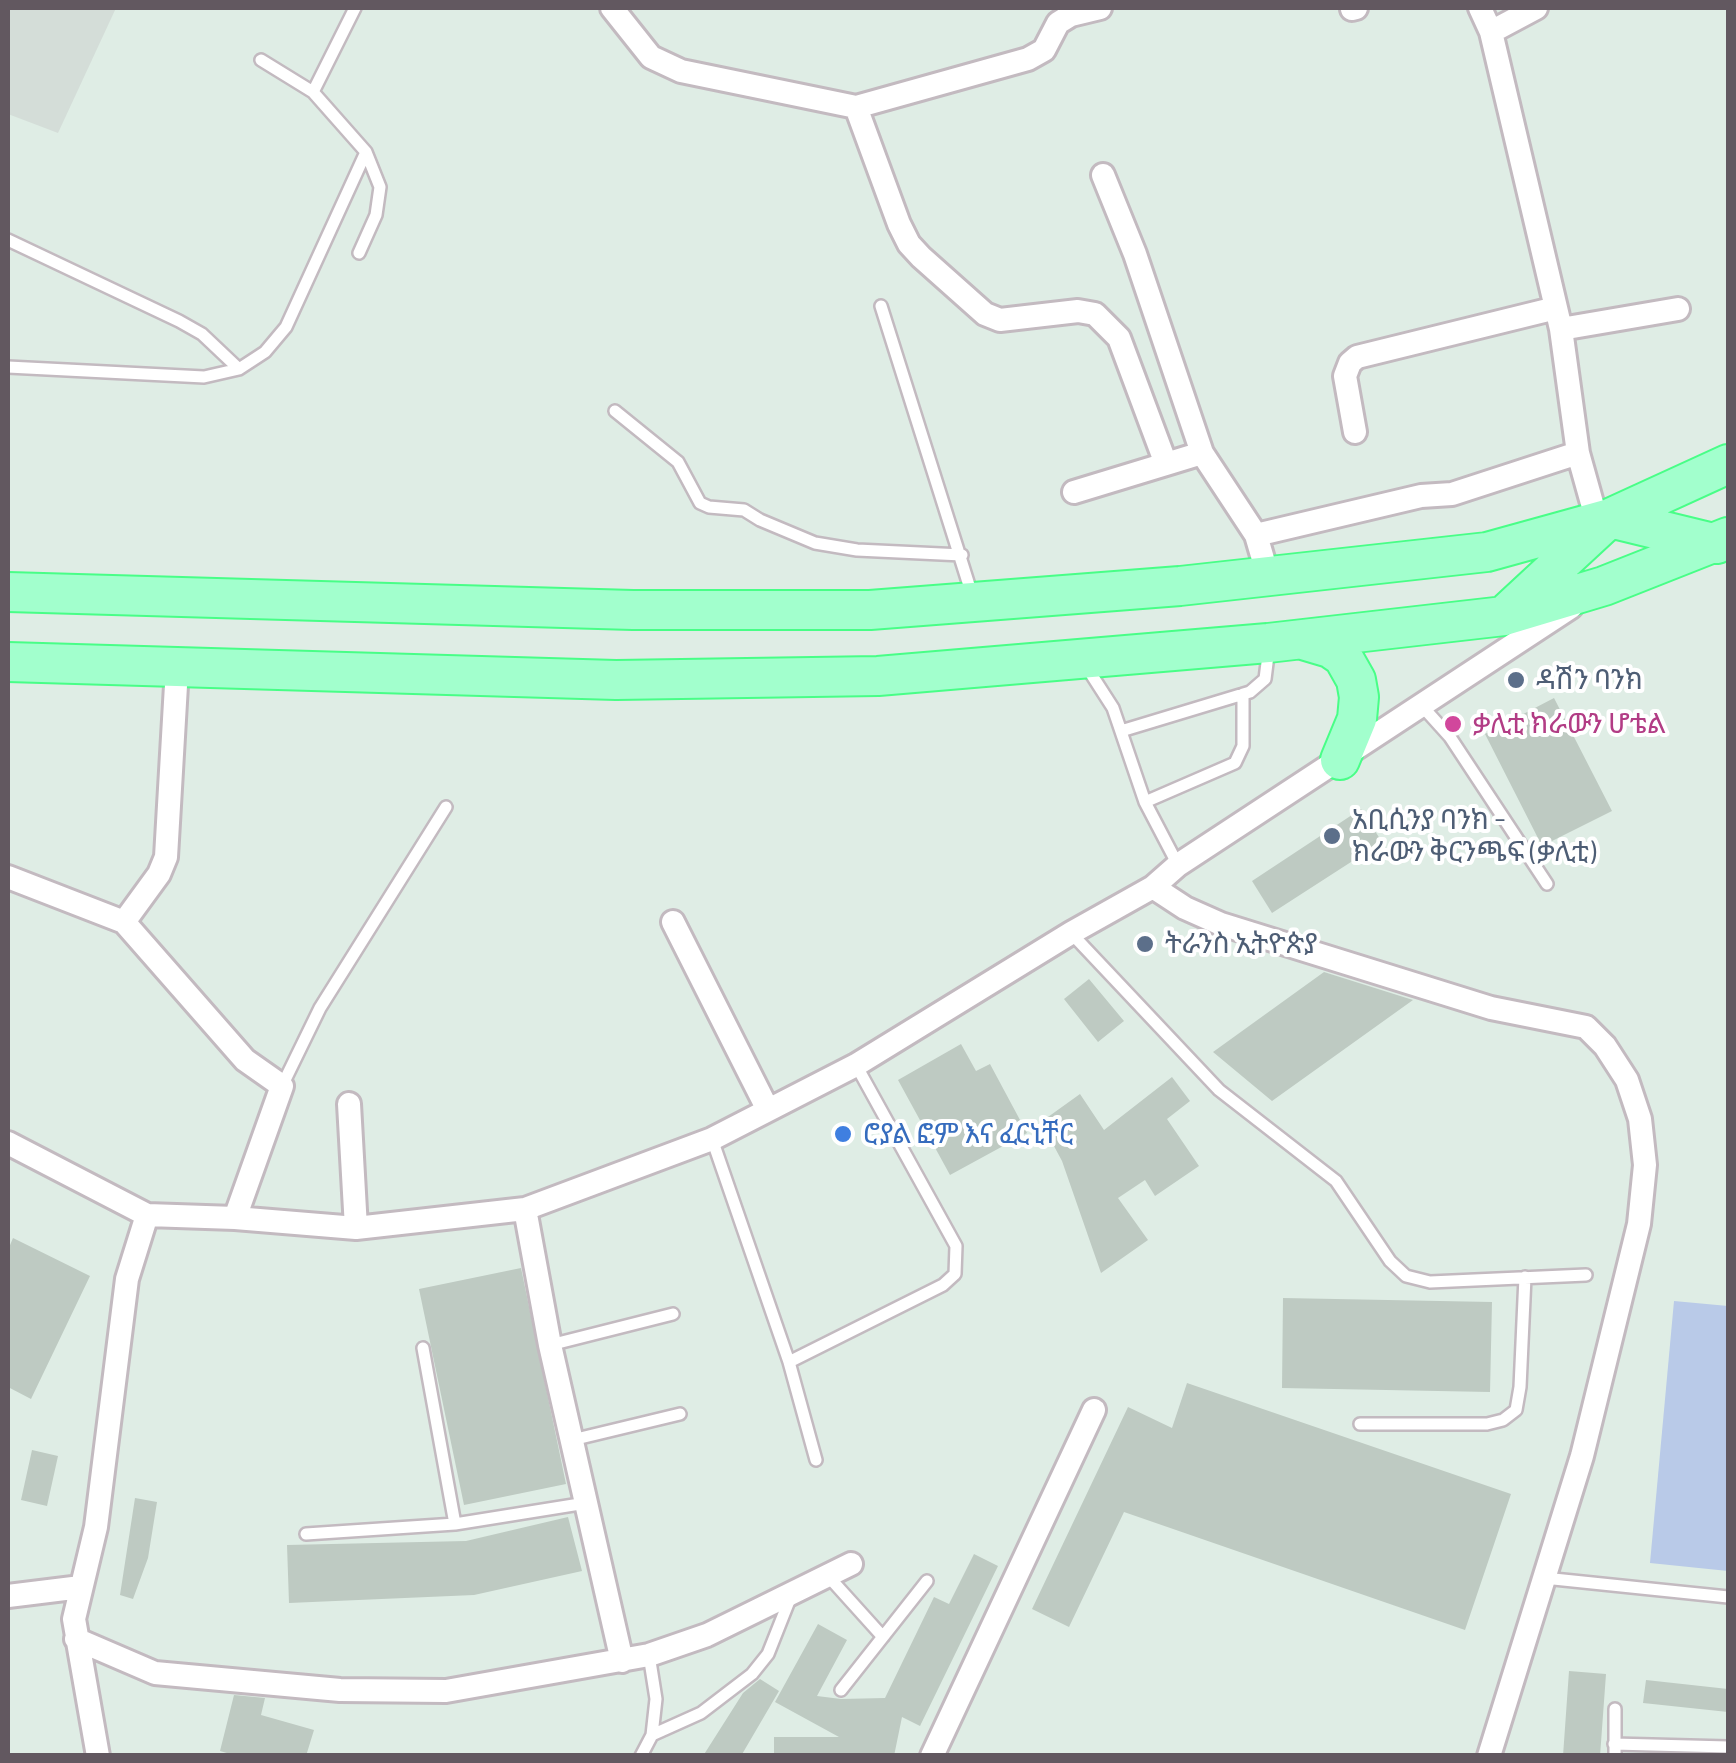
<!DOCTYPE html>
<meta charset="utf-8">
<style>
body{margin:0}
#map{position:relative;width:1736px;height:1763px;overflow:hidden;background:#dfede5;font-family:Barlow,sans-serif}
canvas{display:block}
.frame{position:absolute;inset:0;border:10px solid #625860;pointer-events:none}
</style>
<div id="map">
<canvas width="1736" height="1763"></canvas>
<div class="frame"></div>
</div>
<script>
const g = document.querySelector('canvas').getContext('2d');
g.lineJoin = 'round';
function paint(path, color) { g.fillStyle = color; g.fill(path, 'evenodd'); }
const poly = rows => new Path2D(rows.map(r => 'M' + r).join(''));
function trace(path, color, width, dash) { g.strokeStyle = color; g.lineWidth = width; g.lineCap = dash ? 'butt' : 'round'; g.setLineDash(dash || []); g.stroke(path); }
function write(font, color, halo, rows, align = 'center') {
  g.font = font + ' Barlow,"Noto Sans Ethiopic",sans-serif'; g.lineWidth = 8; g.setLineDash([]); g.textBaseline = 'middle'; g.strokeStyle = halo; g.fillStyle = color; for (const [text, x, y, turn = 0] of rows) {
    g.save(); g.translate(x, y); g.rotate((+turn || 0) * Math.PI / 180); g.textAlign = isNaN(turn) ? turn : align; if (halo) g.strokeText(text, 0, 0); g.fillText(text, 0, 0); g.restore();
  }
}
paint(poly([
 [8,8,116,8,58,133,8,114]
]), '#d4ddd8');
paint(poly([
 [1674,1301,1728,1306,1728,1571,1650,1563]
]), '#b9cae8');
paint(poly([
 [1554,698,1612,811,1542,846,1485,734],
 [1361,809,1382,842,1272,913,1252,881],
 [1324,972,1413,1000,1272,1101,1213,1052],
 [1089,979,1124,1021,1098,1042,1064,999],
 [961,1044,976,1071,990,1064,1027,1133,950,1175,898,1080],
 [1172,1077,1190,1101,1167,1119,1199,1166,1155,1196,1145,1180,1118,1198,1148,1240,1101,1273,1062,1161,1041,1122,1080,1094,1104,1130],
 [13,1238,90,1276,31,1399,8,1387,8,1250],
 [521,1268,566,1484,464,1505,419,1289],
 [1283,1298,1492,1302,1490,1392,1282,1388],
 [1187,1383,1511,1494,1465,1630,1124,1512,1069,1627,1032,1609,1128,1407,1172,1428],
 [32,1450,58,1456,47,1506,21,1500],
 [135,1498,157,1502,148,1558,133,1599,120,1595],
 [568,1517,582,1571,474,1595,289,1603,287,1545,466,1541],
 [974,1554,998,1566,920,1726,902,1717,894,1756,774,1756,774,1737,839,1737,775,1702,818,1624,847,1640,817,1696,841,1699,885,1698,934,1597,949,1604],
 [1569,1671,1606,1674,1600,1756,1563,1756],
 [760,1679,779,1691,741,1756,703,1756,743,1693],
 [1646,1680,1728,1689,1728,1712,1643,1703],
 [234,1695,265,1698,261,1715,314,1730,306,1756,237,1756,220,1751]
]), '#becac2');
const service = poly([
 [261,60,313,92,366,152,380,187,376,215,359,253],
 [313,92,355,8],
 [8,240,179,321,202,334,239,369],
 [881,306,973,598],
 [8,367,204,377,239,369,265,352,286,327,366,152],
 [615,411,678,462,700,503,709,507,744,510,760,520,815,543,857,550,962,555],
 [1086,666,1113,708,1145,802,1178,865],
 [1422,706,1450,737,1547,884],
 [1121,731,1250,692,1265,679,1269,647],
 [1145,802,1235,763,1243,746,1243,694],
 [1071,933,1219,1090,1336,1181,1390,1261,1406,1276,1430,1282,1586,1275],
 [282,1086,320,1008,446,807],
 [712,1139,789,1362,816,1460],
 [550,1345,673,1314],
 [423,1348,455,1524],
 [789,1362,943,1285,955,1274,956,1246,856,1065],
 [1360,1424,1487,1424,1503,1420,1516,1410,1520,1387,1525,1277],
 [572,1440,680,1414],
 [306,1534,455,1524,586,1503],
 [828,1576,883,1637],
 [1544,1578,1728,1597],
 [841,1690,927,1581],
 [652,1735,701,1713,752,1674,768,1654,791,1596],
 [1614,1744,1728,1747],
 [641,1756,652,1735,656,1699,649,1655],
 [1615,1756,1615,1709]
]);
const minor = poly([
 [612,8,651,57,681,71,856,107,1028,59,1044,50,1058,23,1071,15,1100,8],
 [1480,8,1491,32],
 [1536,8,1491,32,1561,329,1578,453,1597,521],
 [1352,9,1356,8],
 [856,107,899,224,909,244,921,257,985,314,1000,320,1078,311,1095,314,1119,338,1166,464,1202,453],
 [1103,175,1135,254,1202,453,1256,535,1268,576],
 [1561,329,1678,309],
 [1355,432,1345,376,1350,363,1357,357,1556,308],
 [1074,492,1166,464],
 [1256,535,1421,496,1452,494,1578,453],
 [8,877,124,922,245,1060,282,1086,235,1218],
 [1153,887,1185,908,1221,924,1491,1008,1586,1027,1605,1046,1627,1080,1640,1119,1645,1165,1639,1224,1582,1456,1489,1756],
 [124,922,159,874,166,857,177,668],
 [673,922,768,1110],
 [349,1104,356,1228],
 [8,1143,147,1215,235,1218,356,1228,525,1209,712,1139,856,1065,1071,933,1153,887,1178,865,1571,607],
 [525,1209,550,1345,622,1661],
 [8,1596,81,1587],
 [76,1639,155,1673,340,1690,446,1691,649,1655,707,1635,851,1564],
 [98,1756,74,1619,96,1527,127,1279,147,1215],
 [932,1756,1094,1410]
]);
const primary = poly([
 [1610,518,1717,544],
 [8,592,633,610,870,610,1180,586,1487,552,1610,518,1728,464],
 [1509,611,1604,523],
 [1303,640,1330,648,1343,657,1356,680,1359,697,1357,719,1340,760],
 [8,662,616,680,878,676,1268,643,1504,616,1604,586,1728,537]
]);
trace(service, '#c3bac0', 16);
trace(minor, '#c3bac0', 28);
trace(primary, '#48fe87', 42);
trace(service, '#fff', 11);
trace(minor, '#fff', 22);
trace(primary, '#a2ffcd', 38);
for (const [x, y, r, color] of [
 [1516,680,10,"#5c6f8a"],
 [1453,724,10,"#d1479c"],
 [1332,836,10,"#5c6f8a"],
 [1145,944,10,"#5c6f8a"],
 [843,1134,10,"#3f7fe0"]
]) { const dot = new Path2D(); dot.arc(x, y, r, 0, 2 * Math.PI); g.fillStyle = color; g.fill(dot); trace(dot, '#fff', 4); }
write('28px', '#4e5e75', '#fff', [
 ["ዳሽን ባንክ",1536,680],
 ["አቢሲንያ ባንክ -",1352,820],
 ["ክራውን ቅርንጫፍ (ቃሊቲ)",1352,852],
 ["ትራንስ ኢትዮጵያ",1165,944]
], 'left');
write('28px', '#b23c85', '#fff', [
 ["ቃሊቲ ክራውን ሆቴል",1473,724]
], 'left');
write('28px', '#366cbe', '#fff', [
 ["ሮያል ፎም እና ፈርኒቸር",863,1134]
], 'left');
</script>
